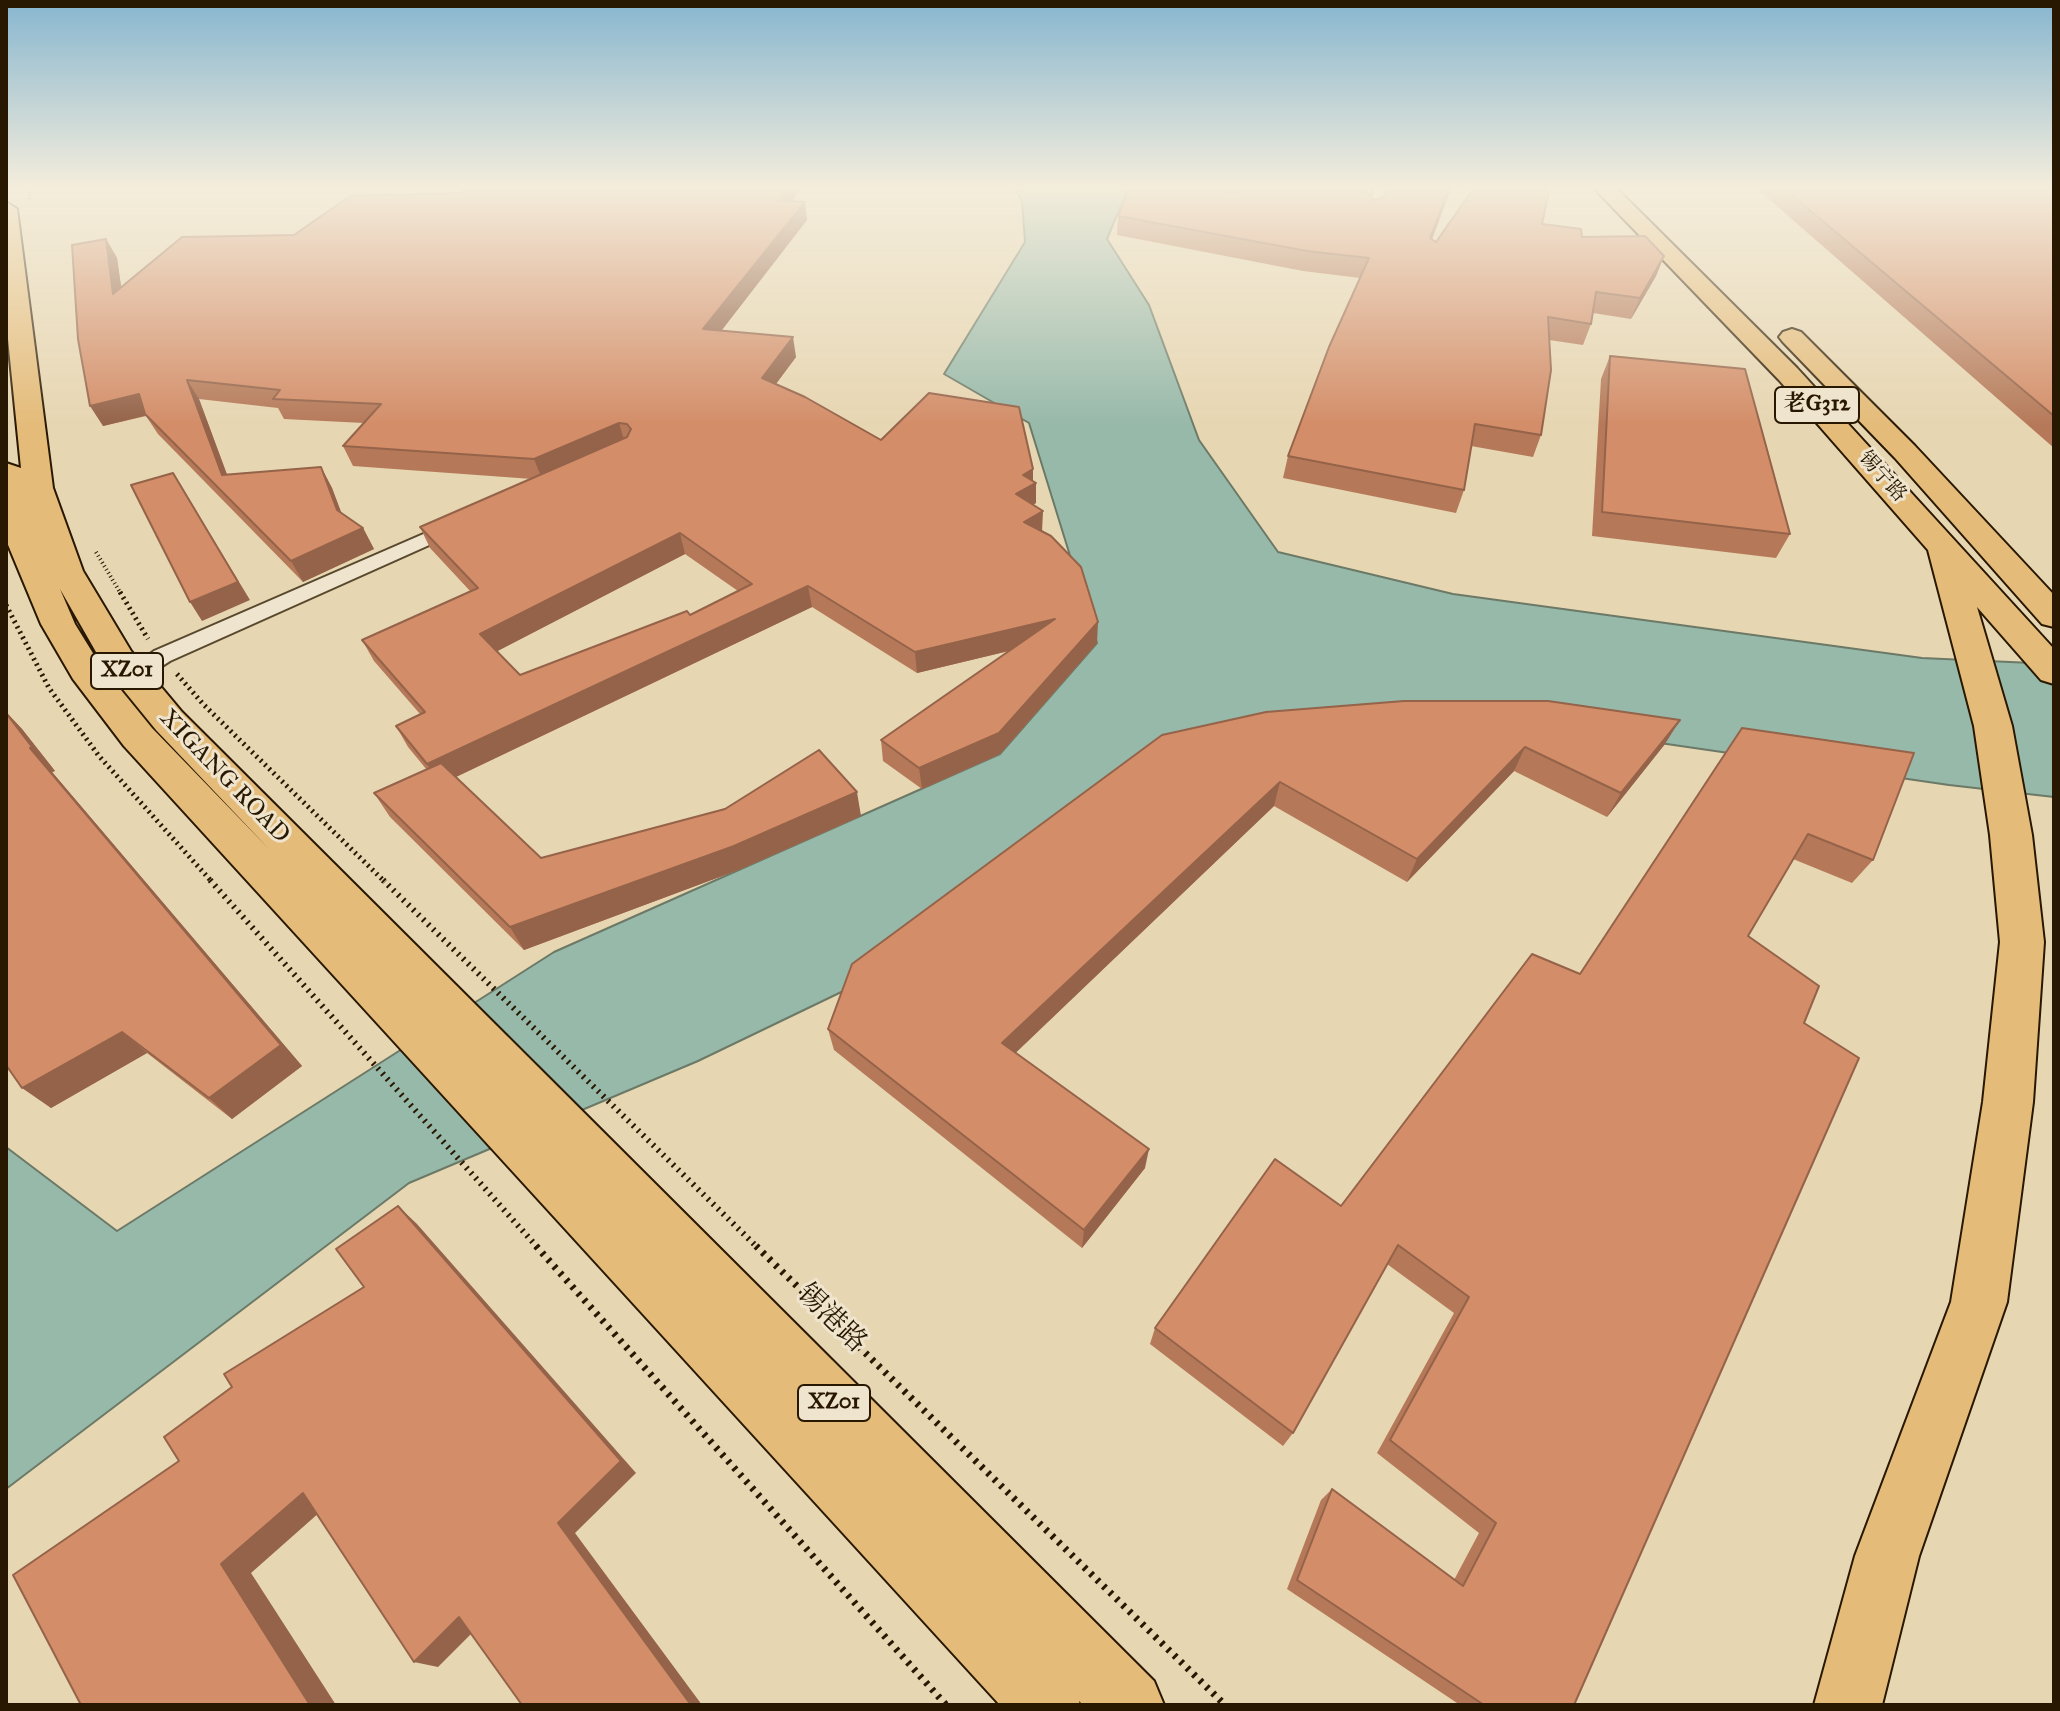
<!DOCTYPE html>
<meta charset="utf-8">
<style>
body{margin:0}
#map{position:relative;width:2060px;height:1711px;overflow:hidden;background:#e7d6b2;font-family:"IM FELL Great Primer",serif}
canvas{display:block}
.frame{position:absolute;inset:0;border:8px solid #291801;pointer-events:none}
</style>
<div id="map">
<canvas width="2060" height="1711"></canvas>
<div class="frame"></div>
</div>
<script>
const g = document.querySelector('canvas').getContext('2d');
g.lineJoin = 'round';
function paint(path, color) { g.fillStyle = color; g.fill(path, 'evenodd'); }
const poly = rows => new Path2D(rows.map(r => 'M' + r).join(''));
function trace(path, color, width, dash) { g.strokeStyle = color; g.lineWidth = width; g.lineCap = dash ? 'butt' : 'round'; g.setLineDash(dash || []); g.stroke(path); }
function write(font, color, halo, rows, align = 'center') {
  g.font = font + ' "IM FELL Great Primer","Noto Serif SC",serif'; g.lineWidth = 6; g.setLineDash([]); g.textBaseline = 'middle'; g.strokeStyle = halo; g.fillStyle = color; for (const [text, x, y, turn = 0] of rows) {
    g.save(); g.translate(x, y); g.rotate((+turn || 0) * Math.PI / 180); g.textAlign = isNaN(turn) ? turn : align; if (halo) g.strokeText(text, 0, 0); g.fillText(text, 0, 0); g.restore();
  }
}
const water = poly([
 [1013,186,1129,186,1107,239,1149,305,1199,440,1278,552,1453,594,1922,658,2054,664,2054,797,1949,785,1536,725,1396,725,698,1061,409,1183,6,1489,6,1147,117,1231,554,952,1000,754,1097,643,1029,423,944,374,1025,242,1022,201,1013,186]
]);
paint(water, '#97b9aa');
trace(water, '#6b7966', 2);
const street = poly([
 [1375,186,1388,186,1379,213,1372,217,1365,213,1375,186],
 [458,519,465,521,468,525,465,529,170,661,139,681,131,683,123,681,120,676,154,651,458,519]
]);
const primary = poly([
 [1592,186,1614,186,1797,368,2054,649,2054,684,2041,680,1977,607,2012,726,2032,835,2044,942,2033,1102,2007,1302,1919,1556,1882,1705,1814,1705,1855,1556,1951,1302,1983,1102,2000,942,1990,835,1974,726,1928,550,1779,380,1592,186],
 [6,202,17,209,53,488,83,571,131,651,182,712,1154,1681,1164,1705,1083,1705,1079,1701,1080,1705,1000,1705,124,746,73,679,41,624,6,540,6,463,21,468,6,319,6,202],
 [60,589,104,666,156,730,270,850,152,728,99,663,75,624,60,589],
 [1792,329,1801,332,1915,446,2054,595,2054,627,2042,624,1895,458,1783,342,1779,337,1783,332,1792,329]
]);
trace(street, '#58482d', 4);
trace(primary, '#291801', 4);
trace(poly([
 [28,186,30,201]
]), '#291801', 3, [1, 2]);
trace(poly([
 [96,552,121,594]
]), '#291801', 4, [1, 3]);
trace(poly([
 [120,592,148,639],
 [6,605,49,688,99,756,212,882],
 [177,674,203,704,385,882]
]), '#291801', 5, [2, 4]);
trace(poly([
 [210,880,538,1248],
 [383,880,758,1248]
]), '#291801', 6, [2, 5]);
trace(poly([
 [536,1246,946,1705],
 [756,1246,1225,1705]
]), '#291801', 7, [3, 6]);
paint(street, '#efe4cd');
paint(primary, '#e4bb79');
paint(poly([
 [477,186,802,186,792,201,805,202,807,220,721,331,796,357,776,384,881,440,1033,481,1036,503,1033,505,1042,531,1097,643,1000,754,922,789,883,761,881,740,1009,651,917,673,812,607,456,777,541,858,861,816,741,869,524,950,390,817,374,793,427,770,408,747,396,726,420,714,374,661,362,640,471,592,430,548,420,527,532,479,353,466,343,446,364,423,284,419,278,408,199,399,227,475,321,467,332,488,341,513,363,528,374,549,303,582,158,434,146,416,103,426,106,239,117,258,121,287,294,235,461,193],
 [685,554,738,591,690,615,520,675,497,651],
 [1452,186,1432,239,1436,242,1542,224,1582,237,1664,256,1656,276,1631,319,1593,313,1591,324,1583,345,1549,340,1541,435,1533,457,1471,446,1464,490,1456,513,1283,478,1288,456,1360,278,1303,271,1117,235,1118,216,1233,192,1369,195,1375,200],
 [1754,186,2054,186,2054,448],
 [1610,356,1790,534,1776,558,1592,536,1601,379],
 [6,712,22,729,55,771,52,772,302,1066,232,1119,147,1053,51,1108,7,1067,6,1068],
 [1742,728,1873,860,1852,883,1793,859,1748,936,1804,1023,1574,1705,1460,1705,1287,1589,1321,1500,1332,1489,1454,1580,1479,1533,1377,1453,1454,1313,1387,1264,1293,1433,1283,1446,1150,1344,1155,1328,1341,1206,1580,974],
 [1162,735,1665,744,1607,817,1514,771,1407,882,1274,806,1015,1053,1145,1168,1082,1248,834,1050,828,1029]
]), '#b57959');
paint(poly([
 [788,186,802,186,782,218,779,200],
 [1450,186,1452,186,1425,258,1430,238],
 [805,202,807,220,708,348,703,329],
 [106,239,117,258,125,313,113,294],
 [1664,256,1656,276,1631,319,1640,298],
 [793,337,796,357,766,397,762,378],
 [187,380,199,399,235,496,222,475],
 [139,394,152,414,103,426,90,406],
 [619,423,625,443,542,479,534,459],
 [321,467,332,488,348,530,337,510],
 [1033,469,1033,484,1036,483,1036,503,1016,514,1016,494,1023,475],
 [173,473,250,600,202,621,190,602],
 [1043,511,1042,532,1024,522],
 [363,528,374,549,303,582,291,561],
 [680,533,685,554,490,655,480,634],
 [808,586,812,607,439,785,427,764],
 [1055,619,1054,640,917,673,915,652],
 [1098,622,1097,643,1000,754,922,789,919,768],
 [6,712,22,729,55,771,52,772,302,1066,232,1119,209,1098,30,748],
 [1680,720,1665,744,1607,817,1621,793],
 [1525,747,1514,771,1407,882,1417,859],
 [1280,782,1274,806,1003,1065,1002,1043],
 [857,792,861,816,741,869,524,950,510,927],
 [122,1032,147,1053,51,1108,22,1088],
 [1149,1149,1145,1168,1082,1248,1084,1230],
 [398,1206,417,1224,636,1473,575,1533,702,1705,691,1705,558,1523],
 [303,1493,329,1504,251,1573,336,1705,310,1705,221,1564],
 [459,1617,481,1624,438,1667,414,1662]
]), '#946349');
const building = poly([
 [477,186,788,186,779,200,805,202,703,329,793,337,762,378,805,397,881,440,929,393,1019,407,1033,469,1023,475,1036,483,1016,494,1043,511,1024,522,1051,536,1081,567,1098,622,999,733,919,768,881,740,1055,619,915,652,808,586,427,764,396,726,425,712,362,640,478,588,420,527,627,437,631,429,627,424,619,423,534,459,343,446,381,404,273,399,280,390,187,380,222,475,321,467,337,510,363,528,291,561,145,414,139,394,90,406,78,339,72,245,106,239,113,294,182,237,294,235,350,196,461,193,468,187,477,186],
 [680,533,752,584,690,615,687,611,520,675,480,634,680,533],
 [1130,186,1199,186,1233,192,1236,186,1369,186,1366,193,1375,200,1385,196,1388,186,1450,186,1430,238,1436,242,1475,186,1550,186,1542,224,1581,229,1582,237,1645,236,1664,256,1640,298,1596,292,1591,324,1548,317,1551,370,1541,435,1475,424,1464,490,1288,456,1329,347,1369,258,1307,251,1118,216,1130,186],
 [1781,186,2054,186,2054,416,1781,186],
 [1610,356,1745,369,1790,534,1602,512,1610,356],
 [173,473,238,582,190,602,131,485,173,473],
 [1404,701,1548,701,1680,720,1621,793,1525,747,1417,859,1280,782,1002,1043,1149,1149,1084,1230,828,1029,852,964,1162,735,1266,712,1404,701],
 [6,713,32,747,30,748,281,1045,209,1098,122,1032,22,1088,6,1065,6,713],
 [1742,728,1914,753,1873,860,1808,834,1748,936,1819,986,1804,1023,1859,1058,1574,1705,1484,1705,1297,1580,1332,1489,1463,1586,1496,1523,1390,1440,1469,1297,1398,1245,1293,1433,1155,1328,1275,1159,1341,1206,1532,954,1580,974,1742,728],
 [819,750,857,792,734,846,510,927,374,793,441,763,541,858,725,809,819,750],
 [398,1206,621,1461,558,1523,691,1705,522,1705,459,1617,414,1662,303,1493,221,1564,310,1705,81,1705,13,1575,179,1461,164,1437,232,1387,224,1374,364,1287,336,1249,398,1206]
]);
paint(building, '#d38d68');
trace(building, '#946349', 2);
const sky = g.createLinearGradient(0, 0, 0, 426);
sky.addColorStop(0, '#87b6cf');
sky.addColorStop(0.44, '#f4eddc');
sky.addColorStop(1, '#f4eddc00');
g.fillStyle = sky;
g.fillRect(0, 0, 2060, 426);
write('20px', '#291801', '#efe4cd', [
 ["锡宁路",1882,477,48]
]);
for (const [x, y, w] of [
 [1817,405,84],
 [127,671,72],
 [834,1403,72]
]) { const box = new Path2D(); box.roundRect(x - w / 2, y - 18, w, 36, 6); g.fillStyle = '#efe4cd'; g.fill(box); trace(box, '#291801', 2); }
write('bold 22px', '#291801', null, [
 ["老G312",1817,405],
 ["XZ01",127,671],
 ["XZ01",834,1403]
]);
write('24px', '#291801', '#efe4cd', [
 ["XIGANG ROAD",224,777,46]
]);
write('28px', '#291801', '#efe4cd', [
 ["锡港路",831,1319,44]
]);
</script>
